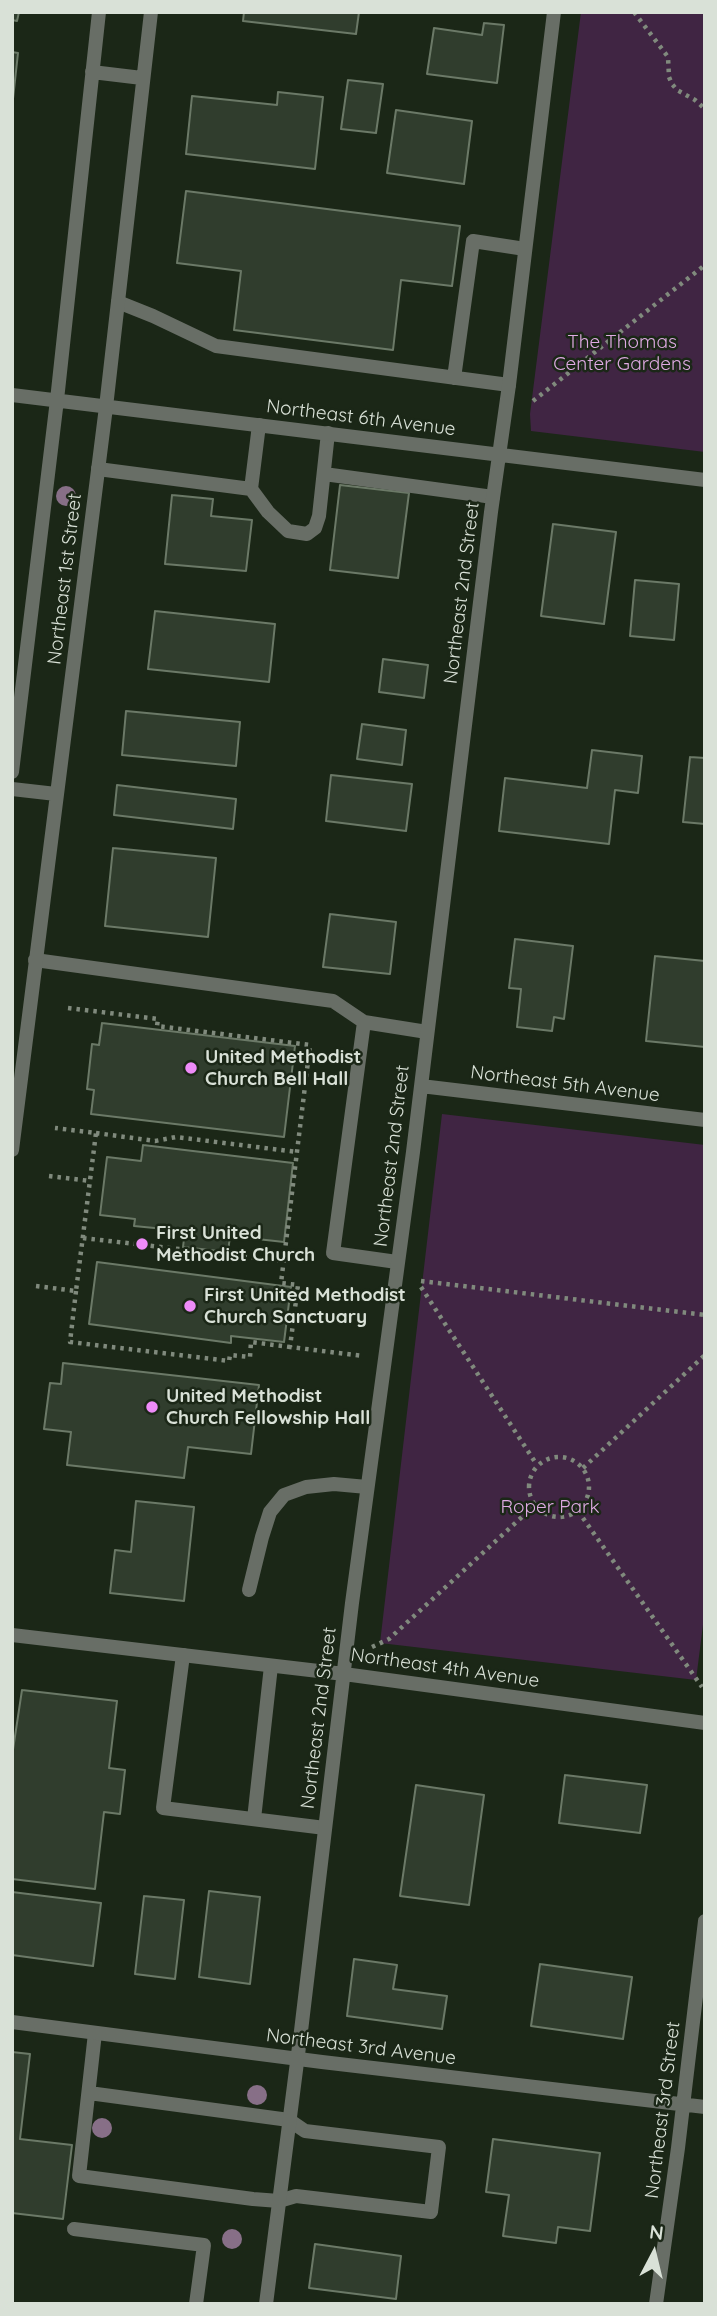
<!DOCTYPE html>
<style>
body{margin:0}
#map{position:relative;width:717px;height:2316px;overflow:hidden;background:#1b2717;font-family:Quicksand,sans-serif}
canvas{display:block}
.frame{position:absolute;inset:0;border:14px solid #d9e1d7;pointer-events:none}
.north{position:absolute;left:619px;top:2218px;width:70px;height:70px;-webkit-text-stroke:5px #1b2717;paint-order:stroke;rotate:7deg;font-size:19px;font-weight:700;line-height:28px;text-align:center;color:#d9e1d7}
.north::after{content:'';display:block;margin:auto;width:24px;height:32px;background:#d9e1d7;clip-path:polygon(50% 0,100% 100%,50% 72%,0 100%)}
</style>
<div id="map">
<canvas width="717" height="2316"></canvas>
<div class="frame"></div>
<div class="north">N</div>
</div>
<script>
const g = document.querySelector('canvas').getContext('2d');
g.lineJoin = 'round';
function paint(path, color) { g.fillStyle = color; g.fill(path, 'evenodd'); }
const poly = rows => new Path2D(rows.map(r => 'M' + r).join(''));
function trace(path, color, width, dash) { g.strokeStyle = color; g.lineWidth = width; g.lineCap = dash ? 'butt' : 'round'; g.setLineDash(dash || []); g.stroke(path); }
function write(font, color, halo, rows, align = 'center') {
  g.font = font + ' Quicksand,sans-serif'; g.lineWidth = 5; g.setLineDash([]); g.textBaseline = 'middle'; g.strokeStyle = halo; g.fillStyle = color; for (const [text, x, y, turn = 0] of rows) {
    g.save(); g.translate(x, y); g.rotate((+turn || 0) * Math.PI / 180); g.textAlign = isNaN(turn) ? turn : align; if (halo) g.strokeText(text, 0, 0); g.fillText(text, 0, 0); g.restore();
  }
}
paint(poly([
 [581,12,705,12,705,452,531,431,530,414],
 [442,1114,705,1145,705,1609,696,1680,380,1643]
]), '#402543');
const building = poly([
 [12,12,19,12,17,21,12,20,12,12],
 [244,12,359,12,356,34,243,21,244,12],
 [484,23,504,25,497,83,427,74,434,28,482,35,484,23],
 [12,52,18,53,12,108,12,52],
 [348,80,383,84,376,133,341,129,348,80],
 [278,92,323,97,315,169,186,154,192,96,277,105,278,92],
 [396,110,472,121,464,184,387,173,396,110],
 [186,191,460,226,452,286,401,280,393,350,234,330,241,271,177,263,186,191],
 [340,485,409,493,398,578,330,570,340,485],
 [172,495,213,499,211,516,252,520,246,571,165,564,172,495],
 [553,524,616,532,604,624,541,616,553,524],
 [635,580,679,584,674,640,630,636,635,580],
 [155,611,275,624,269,682,148,669,155,611],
 [383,659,428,665,424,698,379,692,383,659],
 [126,711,240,722,236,766,122,755,126,711],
 [362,724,406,730,402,765,357,759,362,724],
 [592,750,642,756,638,793,615,790,609,844,499,831,505,778,587,788,592,750],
 [690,757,705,758,705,824,683,822,690,757],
 [331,775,412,784,406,831,326,821,331,775],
 [117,785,236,799,233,829,114,815,117,785],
 [113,848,216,858,208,937,105,926,113,848],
 [330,914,396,922,390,974,323,967,330,914],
 [515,939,573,946,564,1019,554,1017,552,1031,517,1027,521,989,509,988,515,939],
 [655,956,705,961,705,1047,646,1041,655,956],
 [102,1023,295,1046,284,1137,91,1114,94,1090,87,1089,92,1044,99,1045,102,1023],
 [143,1145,293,1163,284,1242,230,1236,228,1252,183,1247,185,1231,134,1226,135,1219,100,1215,107,1157,141,1161,143,1145],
 [97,1262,291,1287,284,1342,231,1336,231,1343,89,1324,97,1262],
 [63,1363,259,1385,251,1454,188,1447,184,1478,67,1465,71,1432,44,1429,50,1383,61,1384,63,1363],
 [136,1501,194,1507,184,1601,110,1593,115,1550,131,1552,136,1501],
 [22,1690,117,1701,109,1768,125,1770,120,1814,104,1812,95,1889,12,1879,12,1756,22,1690],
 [565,1775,647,1785,640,1833,559,1823,565,1775],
 [416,1785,484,1795,469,1905,400,1896,416,1785],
 [209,1891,260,1897,250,1984,199,1977,209,1891],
 [12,1892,101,1903,93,1966,12,1955,12,1892],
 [144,1896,184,1900,175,1979,135,1974,144,1896],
 [354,1959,397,1965,393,1989,447,1996,442,2029,347,2016,354,1959],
 [540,1964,632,1977,623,2039,531,2026,540,1964],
 [12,2052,30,2054,20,2139,72,2145,63,2219,12,2213,12,2052],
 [493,2139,600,2153,590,2231,558,2227,556,2243,503,2236,509,2195,486,2192,493,2139],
 [315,2244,401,2256,396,2299,309,2288,315,2244]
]);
paint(building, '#303d2d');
trace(building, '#6b7967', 2);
trace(poly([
 [634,12,668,57,669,77,672,84,677,90,695,100,705,109],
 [533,401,705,265],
 [68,1008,158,1019,157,1026,310,1045,281,1283,298,1285,290,1347,363,1356],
 [96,1133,155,1141,176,1137,297,1152],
 [49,1176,90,1181],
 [83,1238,283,1261],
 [421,1281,705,1315],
 [36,1286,76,1291,96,1133,55,1128],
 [421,1287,537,1465],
 [76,1291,70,1342,229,1361,230,1355,250,1357,251,1342,290,1347],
 '529 1487a30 30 0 1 1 60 0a30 30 0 1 1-60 0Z',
 [583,1468,705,1355],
 [578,1511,702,1687],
 [372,1647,389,1639,535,1505]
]), '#808a7d', 4.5, [3.5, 5]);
trace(poly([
 [118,302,153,316,216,346,509,385],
 [454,378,473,241,525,249],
 [98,469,251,489,259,425],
 [324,474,493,497],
 [251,489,268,512,288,531,307,534,315,528,319,516,328,433],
 [35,960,333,1001,364,1022,333,1253,397,1262],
 [364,1022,427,1032],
 [249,1590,262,1537,270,1512,284,1495,306,1487,334,1484,367,1487],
 [183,1655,163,1808,325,1828],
 [254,1819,271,1666],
 [89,2093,289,2120,305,2131,439,2147,431,2212,296,2196,279,2201,253,2199,79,2176,95,2033],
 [74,2229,204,2245,196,2304]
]), '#686e66', 14);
trace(poly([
 [92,72,142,78],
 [12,395,705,480],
 [12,772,57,400,99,12],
 [12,789,56,794],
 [421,1086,705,1120],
 [12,1150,106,407,151,12],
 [12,1635,344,1674,705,1723],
 [12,2022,322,2062,705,2107],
 [266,2304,301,2031,352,1603,413,1152,491,512,509,385,554,12],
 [656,2304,678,2148,705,1921]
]), '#686e66', 14);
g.fillStyle = '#876f87';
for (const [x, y] of [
 [66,496],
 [257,2095],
 [102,2128],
 [232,2239]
]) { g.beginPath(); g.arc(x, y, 10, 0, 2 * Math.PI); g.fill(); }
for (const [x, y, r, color] of [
 [191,1068,7,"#ee8bf8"],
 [142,1244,7,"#ee8bf8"],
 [190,1306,7,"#ee8bf8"],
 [152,1407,7,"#ee8bf8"]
]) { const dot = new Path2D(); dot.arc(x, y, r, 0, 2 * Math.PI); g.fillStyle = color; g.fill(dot); trace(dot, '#1b2717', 2.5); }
write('19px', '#dfaae3', '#1b2717', [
 ["The Thomas",622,342],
 ["Center Gardens",622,364],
 ["Roper Park",550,1507]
]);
write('19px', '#d9e1d7', '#1b2717', [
 ["Northeast 6th Avenue",361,418,7],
 ["Northeast 1st Street",65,579,-83],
 ["Northeast 2nd Street",462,593,-83],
 ["Northeast 5th Avenue",565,1084,7],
 ["Northeast 2nd Street",392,1156,-83],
 ["Northeast 4th Avenue",445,1668,8],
 ["Northeast 2nd Street",319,1718,-83],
 ["Northeast 3rd Avenue",361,2047,7],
 ["Northeast 3rd Street",663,2110,-83]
]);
write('bold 19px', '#d9e1d7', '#1b2717', [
 ["United Methodist",205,1057],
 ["Church Bell Hall",205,1079],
 ["First United",156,1233],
 ["Methodist Church",156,1255],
 ["First United Methodist",204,1295],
 ["Church Sanctuary",204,1317],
 ["United Methodist",166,1396],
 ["Church Fellowship Hall",166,1418]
], 'left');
</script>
